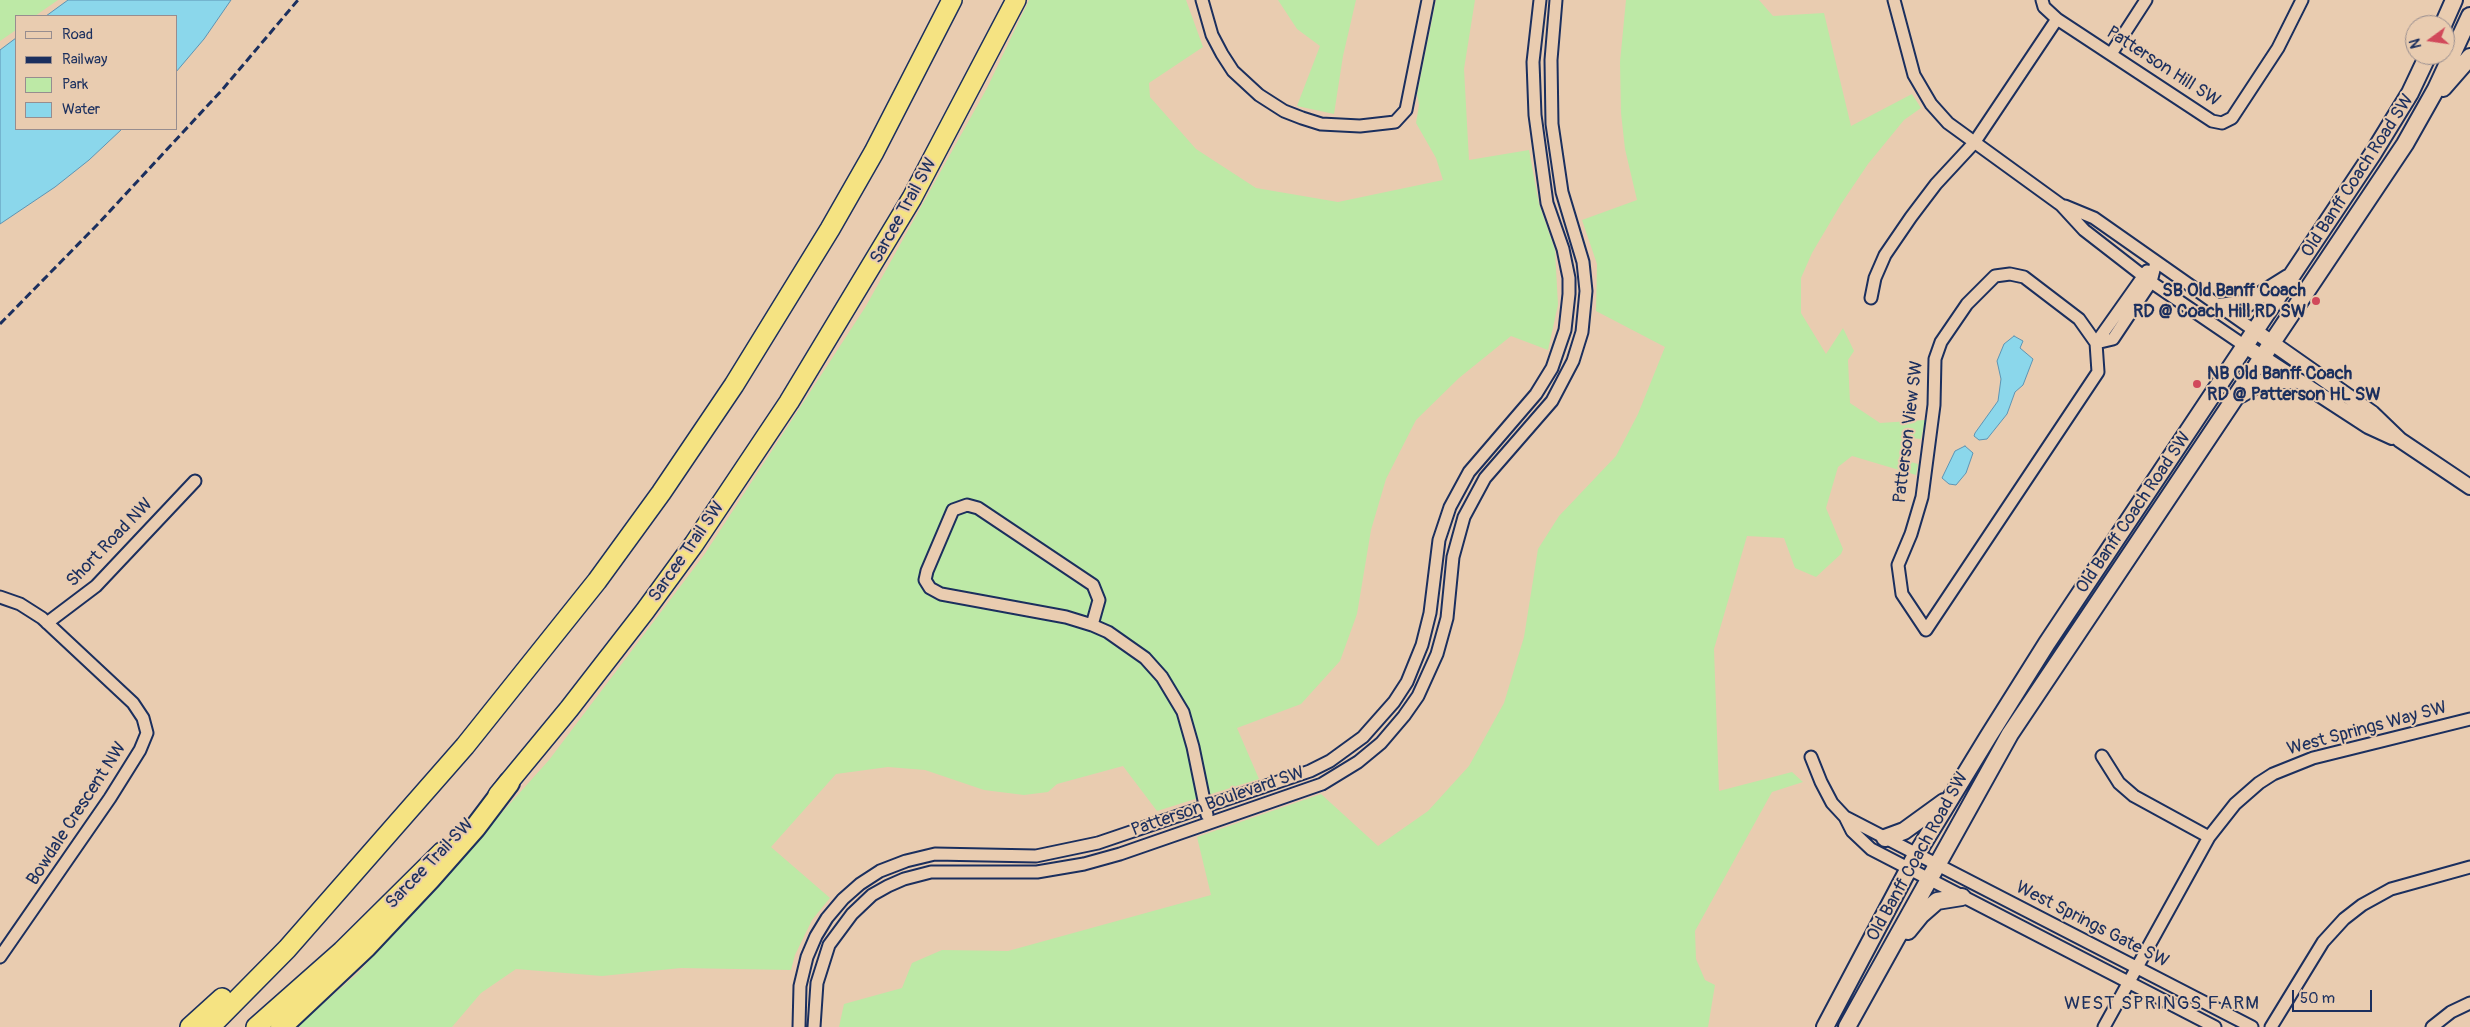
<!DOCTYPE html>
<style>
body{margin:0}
#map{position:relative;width:2470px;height:1027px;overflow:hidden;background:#e9ccb0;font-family:Pangolin,sans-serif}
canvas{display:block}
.legend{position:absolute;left:15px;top:15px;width:162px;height:115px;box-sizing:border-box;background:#e9ccb0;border:1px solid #978d8f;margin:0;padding:6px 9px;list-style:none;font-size:15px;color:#1b2f5e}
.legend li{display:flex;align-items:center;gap:10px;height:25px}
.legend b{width:25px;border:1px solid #978d8f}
.north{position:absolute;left:2405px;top:15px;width:50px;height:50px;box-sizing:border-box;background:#e9ccb0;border:1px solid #978d8f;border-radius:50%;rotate:256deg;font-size:14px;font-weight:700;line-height:20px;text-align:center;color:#1b2f5e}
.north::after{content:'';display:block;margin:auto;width:18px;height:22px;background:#d1495b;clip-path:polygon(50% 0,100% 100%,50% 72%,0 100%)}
.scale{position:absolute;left:2292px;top:990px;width:80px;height:22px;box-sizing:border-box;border:2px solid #1b2f5e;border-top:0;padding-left:6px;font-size:15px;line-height:18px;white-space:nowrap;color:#1b2f5e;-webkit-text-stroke:4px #e9ccb0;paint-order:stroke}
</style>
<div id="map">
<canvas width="2470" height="1027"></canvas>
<ul class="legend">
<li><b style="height:6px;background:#e9ccb0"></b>Road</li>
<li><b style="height:6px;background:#1b2f5e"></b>Railway</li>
<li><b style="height:14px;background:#bde9a6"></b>Park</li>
<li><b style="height:14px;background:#8bd7eb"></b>Water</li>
</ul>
<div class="north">N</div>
<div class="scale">50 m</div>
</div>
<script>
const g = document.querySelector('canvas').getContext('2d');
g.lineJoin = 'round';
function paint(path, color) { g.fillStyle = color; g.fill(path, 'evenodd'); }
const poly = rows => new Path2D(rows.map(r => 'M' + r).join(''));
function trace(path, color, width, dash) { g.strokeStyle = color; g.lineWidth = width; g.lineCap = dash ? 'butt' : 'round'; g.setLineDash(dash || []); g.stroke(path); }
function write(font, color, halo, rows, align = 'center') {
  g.font = font + ' Pangolin,sans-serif'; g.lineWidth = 4; g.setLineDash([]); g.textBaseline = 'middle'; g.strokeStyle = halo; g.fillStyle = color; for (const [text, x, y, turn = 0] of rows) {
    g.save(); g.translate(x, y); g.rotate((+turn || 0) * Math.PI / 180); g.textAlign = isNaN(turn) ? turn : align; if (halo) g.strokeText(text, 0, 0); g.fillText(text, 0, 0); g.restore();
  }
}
paint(poly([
 [0,0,58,0,35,16,16,16,16,30,0,41],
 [1029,0,1186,0,1203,47,1149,83,1150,97,1196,149,1256,188,1338,202,1443,180,1436,158,1416,123,1419,105,1417,94,1436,0,1475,0,1464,69,1469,160,1529,150,1539,204,1555,250,1558,305,1548,350,1511,336,1459,378,1416,420,1386,479,1371,530,1357,614,1340,661,1301,704,1237,728,1259,779,1157,811,1123,766,1057,784,1048,792,1024,795,984,790,925,770,888,767,836,774,771,847,830,898,812,920,795,955,791,970,681,968,602,976,516,969,481,993,452,1027,296,1027,358,973,549,760,704,555,866,306,987,88],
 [1278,0,1356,0,1343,56,1334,114,1297,106,1320,46,1297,29],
 [1626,0,1759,0,1773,16,1824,13,1851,126,1912,94,1921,108,1904,120,1868,164,1841,204,1812,253,1801,278,1801,313,1826,354,1843,328,1854,351,1848,360,1850,403,1880,423,1925,420,1921,439,1912,438,1907,461,1918,464,1916,475,1852,456,1838,467,1826,508,1843,549,1841,554,1816,577,1795,568,1784,538,1747,536,1714,649,1719,791,1792,772,1803,782,1772,792,1695,931,1696,959,1705,980,1715,985,1708,1027,839,1027,844,1004,902,988,912,963,942,950,1008,951,1211,895,1197,837,1321,794,1378,846,1428,811,1469,766,1504,703,1524,637,1538,549,1559,516,1616,456,1638,414,1665,347,1596,311,1597,264,1582,220,1637,200,1625,149,1621,113,1620,62]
]), '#bde9a6');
const water = poly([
 [68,0,231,0,204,39,176,72,176,16,46,16,68,0],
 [16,38,16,129,122,129,89,160,55,187,0,224,0,50,16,38],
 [2014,336,2023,341,2020,348,2033,359,2023,385,2015,392,2007,414,1987,439,1979,440,1974,436,1975,433,1998,401,2001,379,1997,361,2004,344,2014,336],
 [1965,446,1973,453,1966,473,1956,485,1949,484,1942,478,1955,451,1965,446]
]);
paint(water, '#8bd7eb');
trace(water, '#5e94b3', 1);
const minor = poly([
 [1202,0,1212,35,1222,54,1233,71,1259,95,1284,111,1302,118,1321,124,1360,126,1395,122,1406,110,1428,0],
 [1894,0,1914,75,1931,104,1948,123,2061,205,2084,230,2151,282,2245,346],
 [2042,0,2044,7,2057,19,2212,121,2222,123,2232,118,2278,48,2302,0],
 [2111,54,2146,0],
 [2065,206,2094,218,2255,331],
 [2010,274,2024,277,2079,319,2096,343,2098,372,1926,630,1902,594,1898,565,1911,534,1922,497,1934,405,1935,359,1941,342,1967,304,1995,276,2010,274],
 [1871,298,1875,278,1885,255,1911,217,1936,184,1974,143,2057,19],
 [2096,343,2113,339,2151,282,2156,262],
 [2096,343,2147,271],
 [0,597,20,604,42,618,133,703,143,718,147,733,140,750,110,798,0,957],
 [47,623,96,586,195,481],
 [1092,625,1099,600,1093,585,978,508,967,505,953,510,927,571,925,580,930,588,941,594,1066,617,1092,625,1108,632,1145,658,1162,677,1183,712,1193,747,1207,815],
 [2102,756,2119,783,2134,796,2209,837],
 [1811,757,1821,782,1832,803,1845,817,1852,831,1871,849,2215,1027],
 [1845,817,2252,1027],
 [799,1027,800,986,807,957,816,936,827,918,843,899,860,884,880,871,906,861,935,854,1036,856,1098,843,1310,771,1330,761,1363,737,1394,702,1407,682,1422,645,1430,613,1439,540,1450,507,1469,472,1536,394,1552,368,1565,330,1569,294,1569,278,1563,249,1547,203,1535,115,1533,62,1540,0],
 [814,1027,817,983,829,945,852,914,872,895,888,886,904,879,931,872,1037,872,1084,864,1120,854,1322,784,1358,762,1381,743,1404,716,1418,696,1437,654,1447,618,1453,557,1464,517,1485,478,1552,401,1573,361,1582,332,1586,291,1583,262,1562,192,1552,124,1551,60,1556,0],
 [2104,1027,2209,837,2235,804,2259,783,2273,774,2313,758,2470,719],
 [2271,1027,2323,942,2344,919,2362,905,2391,889,2470,867],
 [2432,1027,2451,1012,2470,1003]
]);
const tertiary = poly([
 [2255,331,2372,413,2400,440,2470,487],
 [2245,346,2368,426,2392,437]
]);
const secondary = poly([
 [2443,25,2454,0],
 [2443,88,2470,57],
 [2220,307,2248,303,2288,278],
 [2241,394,2258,384,2270,380,2295,380],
 [1885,838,1904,831,1944,802],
 [1908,931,1921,915,1937,901,1962,897],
 [1825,1027,1916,855,1988,737,2047,643,2372,155,2410,93,2428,55],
 [1847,1027,2010,734,2405,144,2436,89,2470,16]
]);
const trunk = poly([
 [498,795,569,709,645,611,694,544,789,402,912,198,1016,0],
 [190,1027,222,998],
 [210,1027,287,949,465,746,597,581,661,493,734,385,830,229,874,152,952,0],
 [256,1027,342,951,442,852]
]);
const motorway = poly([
 [281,1027,366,947,430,879,475,828,509,783]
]);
trace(minor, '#1b2f5e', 15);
trace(tertiary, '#1b2f5e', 18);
trace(secondary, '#1b2f5e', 20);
trace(trunk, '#1b2f5e', 22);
trace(motorway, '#1b2f5e', 24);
trace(minor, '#e9ccb0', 11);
trace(tertiary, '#e9ccb0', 14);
trace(secondary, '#e9ccb0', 16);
trace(trunk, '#f5e382', 19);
trace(motorway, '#f5e382', 20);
trace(poly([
 [0,324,97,225,222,90,298,0]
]), '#1b2f5e', 3, [8, 4]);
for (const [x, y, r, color] of [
 [2316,301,5,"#d1495b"],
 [2197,384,5,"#d1495b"]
]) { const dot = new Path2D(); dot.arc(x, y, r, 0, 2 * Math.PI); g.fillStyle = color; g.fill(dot); trace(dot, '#e9ccb0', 2); }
write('18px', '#1b2f5e', '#e9ccb0', [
 ["Patterson Hill SW",2163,67,33],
 ["Old Banff Coach Road SW",2358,176,-57],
 ["Sarcee Trail SW",904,211,-61],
 ["Patterson View SW",1909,432,-83],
 ["Old Banff Coach Road SW",2134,513,-56],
 ["Short Road NW",110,543,-46],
 ["Sarcee Trail SW",687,552,-55],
 ["West Springs Way SW",2367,729,-15],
 ["Patterson Boulevard SW",1218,802,-19],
 ["Bowdale Crescent NW",77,814,-57],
 ["Old Banff Coach Road SW",1918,857,-61],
 ["Sarcee Trail SW",430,864,-46],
 ["West Springs Gate SW",2092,925,27]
]);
write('bold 18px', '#1b2f5e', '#e9ccb0', [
 ["SB Old Banff Coach",2306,291],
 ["RD @ Coach Hill RD SW",2306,312],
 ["NB Old Banff Coach",2207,374,"left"],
 ["RD @ Patterson HL SW",2207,395,"left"]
], 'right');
g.letterSpacing = '1px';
write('19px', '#1b2f5e', '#e9ccb0', [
 ["WEST SPRINGS FARM",2162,1004]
]);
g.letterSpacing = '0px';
</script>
